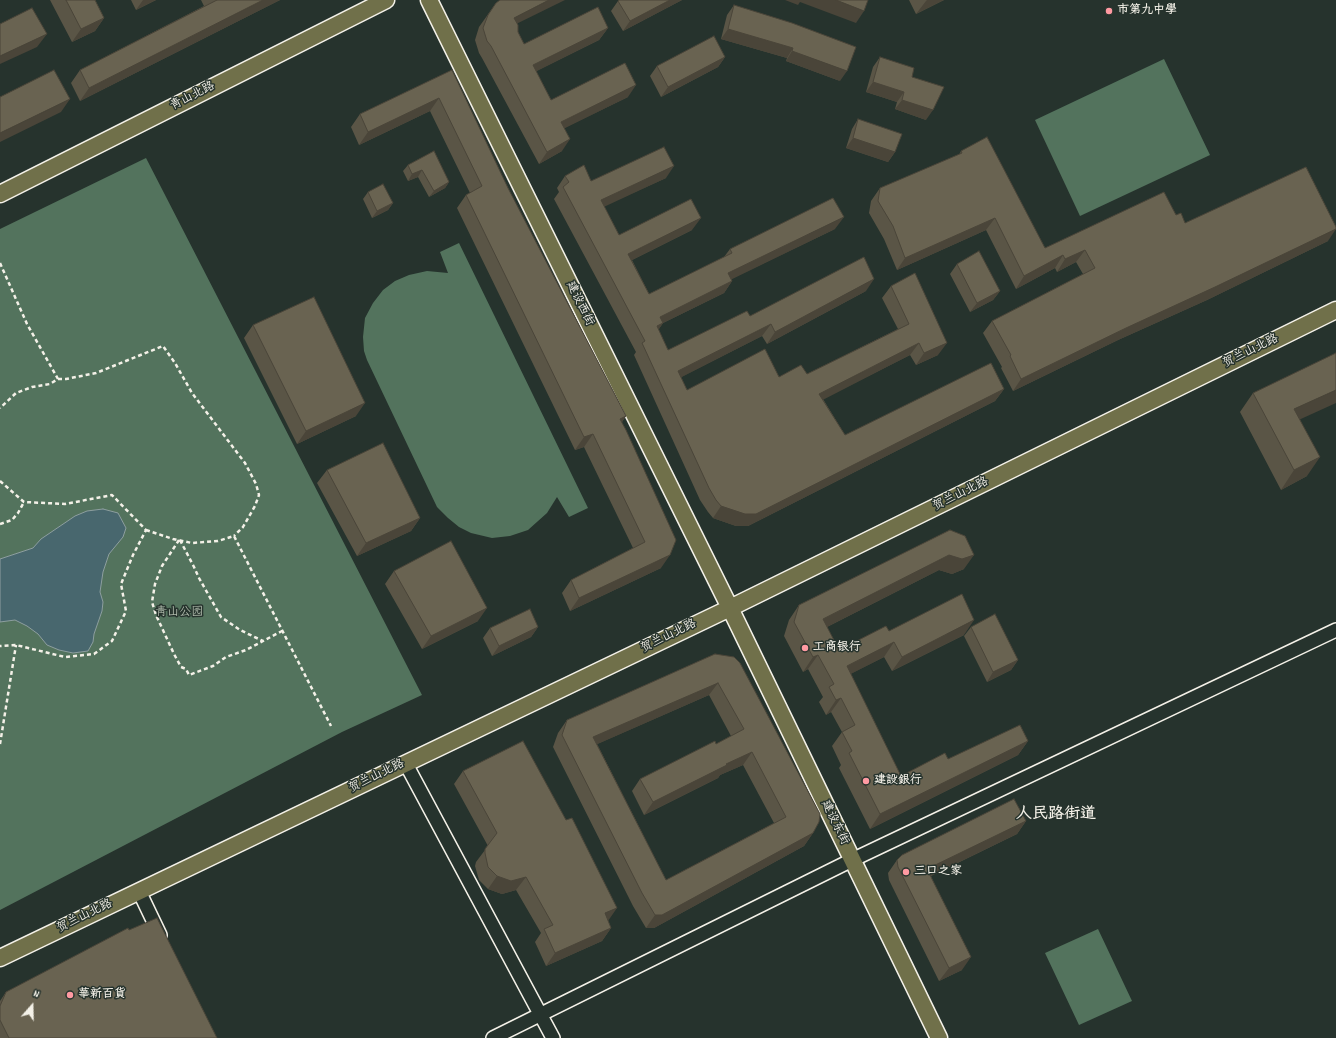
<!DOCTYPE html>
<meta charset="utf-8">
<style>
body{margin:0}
#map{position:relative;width:1336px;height:1038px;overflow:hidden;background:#26332d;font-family:Dekko,sans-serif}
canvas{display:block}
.north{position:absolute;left:12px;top:986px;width:40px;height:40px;-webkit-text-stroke:3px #26332d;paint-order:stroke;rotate:20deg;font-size:11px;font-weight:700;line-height:16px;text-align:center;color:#f4f1e8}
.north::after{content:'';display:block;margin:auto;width:14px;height:18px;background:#f4f1e8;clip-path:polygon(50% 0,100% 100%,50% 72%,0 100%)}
</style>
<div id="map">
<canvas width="1336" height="1038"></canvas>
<div class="north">N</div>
</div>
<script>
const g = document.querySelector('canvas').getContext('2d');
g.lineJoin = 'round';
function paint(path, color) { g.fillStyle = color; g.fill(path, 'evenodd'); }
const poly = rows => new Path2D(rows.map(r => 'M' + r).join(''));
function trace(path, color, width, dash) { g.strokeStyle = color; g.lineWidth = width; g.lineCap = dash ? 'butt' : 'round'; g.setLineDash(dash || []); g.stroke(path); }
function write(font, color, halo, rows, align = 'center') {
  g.font = font + ' Dekko,"LXGW WenKai TC",sans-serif'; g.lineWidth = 3; g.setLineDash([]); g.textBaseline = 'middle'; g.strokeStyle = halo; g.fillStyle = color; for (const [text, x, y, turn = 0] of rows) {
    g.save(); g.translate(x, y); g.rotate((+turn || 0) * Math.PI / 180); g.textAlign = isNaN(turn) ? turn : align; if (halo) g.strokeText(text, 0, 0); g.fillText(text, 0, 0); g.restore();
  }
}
paint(poly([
 [1164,59,1210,155,1080,216,1035,120],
 [146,158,422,695,342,732,0,910,0,229],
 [459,243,588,508,569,517,557,497,547,513,528,530,510,536,492,538,471,533,459,527,448,518,437,507,367,360,364,351,363,337,365,318,373,303,383,290,395,281,409,275,427,271,448,273,440,252],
 [1098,929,1132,1001,1079,1025,1045,953]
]), '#53735d');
const water = poly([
 [103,509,118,513,126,528,123,537,109,554,103,572,100,592,103,602,102,611,94,634,93,642,88,651,73,653,59,650,47,645,38,634,27,626,15,620,0,622,0,559,33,548,41,539,75,516,87,511,103,509]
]);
paint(water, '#48676e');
trace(water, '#8d9e9f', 1);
const minor = poly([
 [406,764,553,1038],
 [139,891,160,935],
 [493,1038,852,860,1336,630]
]);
const major = poly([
 [429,0,730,608,939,1038],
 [0,194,386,0],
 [0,958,730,608,1336,310]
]);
trace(minor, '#f4f1e8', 16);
trace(major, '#f4f1e8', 19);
trace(poly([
 [0,263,27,324,58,379,50,384,32,387,16,393,0,408],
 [58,379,66,379,96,373,163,346,175,363,192,393,245,463,256,484,259,495,255,506,243,527,234,536],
 [0,481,24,502,65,504,112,495,146,530,133,555,121,584,126,611,112,641,94,654,65,657,16,645,0,646],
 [0,524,12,520,18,513,24,502],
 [146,530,173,539,192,543,218,541,234,536,331,726],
 [179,540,162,566,155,584,152,602,156,615,174,654,181,667,186,669,189,675,213,666,226,657,246,650,282,631],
 [180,540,194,567,199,578,221,617,240,630,263,641],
 [0,744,16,645]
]), '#f4f1e8', 2.5, [4, 3]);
trace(minor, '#26332d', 13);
trace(major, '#70704a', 16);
paint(poly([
 [50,0,95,0,104,18,95,31,72,42],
 [131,0,156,0,136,10],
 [201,0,280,0,80,101,71,83,80,70,204,6],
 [682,0,623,31,611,11,618,1],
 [909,0,944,0,916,14],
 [496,3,517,24,518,32,524,44,608,28,599,40,536,71,551,100,628,97,564,128,562,151,539,164,482,58,479,53,475,40,479,27],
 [734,5,840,81,786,61,787,58,721,39,727,15],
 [725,57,718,67,661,97,650,76,657,66],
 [880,57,912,77,926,120,895,109,897,102,866,92,873,67],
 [452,70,508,188,626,416,622,422,661,568,570,611,562,593,571,580,633,548,584,447,575,450,457,208,466,195,470,193,430,111,359,145,351,127,360,114],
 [858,119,895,152,888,162,846,148,852,129],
 [434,151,449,182,445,188,429,197,418,177,408,181,403,171,408,165],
 [961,151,1045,248,1176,215,1185,223,1328,241,1207,300,1118,340,1013,391,1001,368,1002,367,983,333,992,321,1083,274,1076,262,1057,272,1055,268,1016,289,986,230,897,270,884,239,869,213,871,201,880,188,959,155],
 [565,176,591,181,666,178,604,206,619,235,692,230,632,260,649,294,724,257,730,249,835,229,731,279,732,281,724,293,663,323,658,330,668,350,750,316,866,291,767,344,762,336,681,377,687,390,779,377,807,374,898,329,882,298,891,286,938,355,916,365,910,355,823,399,845,435,1004,389,995,401,748,526,736,526,713,518,708,512,700,500,634,355,636,352,554,199,559,192,557,188],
 [368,192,393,203,388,210,372,218,363,199],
 [957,264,1000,291,993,300,970,312,950,274],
 [253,325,356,416,297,444,244,338],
 [1253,393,1300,419,1307,476,1281,490,1240,412],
 [327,470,420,518,411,531,357,556,317,483],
 [950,530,964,569,952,574,939,570,827,627,839,650,889,631,964,635,892,671,884,657,850,674,901,776,948,759,1028,741,1018,755,870,829,839,768,841,765,832,746,842,732,831,712,826,715,819,702,823,697,808,669,803,672,784,636,789,620,799,605],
 [394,571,478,621,422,649,385,584],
 [538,627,531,637,492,656,483,638,490,628],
 [971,627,1018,660,1011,670,987,682,964,636],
 [715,654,813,833,804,846,654,928,646,928,633,906,553,747,558,733,567,720],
 [709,695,731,736,716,744,640,779,632,791,644,815,718,778,720,775,743,765,774,823,666,880,597,744],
 [463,771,608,921,611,928,602,941,546,966,535,942,541,933,516,890,502,894,488,889,479,880,475,866,476,862,488,846,454,784],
 [1026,821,1017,834,931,876,962,970,939,981,889,880,888,873,897,860],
 [129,930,217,1038,0,1038,0,1001,6,992]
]), '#5a5546');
paint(poly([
 [143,0,156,0,136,10],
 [263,0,280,0,80,101,89,88],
 [549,0,565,0,506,29,514,18],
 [670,0,682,0,623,31,630,21],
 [785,0,836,0,864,11,856,23,800,2,798,5],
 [927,0,944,0,916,14,926,1],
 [104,18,95,31,72,42,81,29],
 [608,28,599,40,525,77,533,65],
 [728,29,793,48,787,58,721,39],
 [47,34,37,47,0,64,0,56],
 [792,51,847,71,840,81,786,61],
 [725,57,718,67,661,97,668,87],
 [873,82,904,92,897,102,866,92],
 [636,85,628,97,553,134,561,122],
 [439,98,430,111,359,145,368,132],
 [70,99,61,112,0,142,0,133],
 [902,100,933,110,926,120,895,109],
 [853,138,895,152,888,162,846,148],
 [570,139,562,151,539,164,547,152],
 [674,166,666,178,593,212,601,200],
 [422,170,418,177,408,181,412,174],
 [449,182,445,188,429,197,434,191],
 [393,203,388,210,372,218,377,211],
 [844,217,835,229,720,285,728,273],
 [701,218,692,230,620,266,628,254],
 [995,218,986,230,897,270,905,258],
 [1336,229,1328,241,1207,300,1118,340,1013,391,1021,379,1126,328],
 [1085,250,1076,262,1057,272,1065,259],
 [1063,255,1055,268,1016,289,1024,276],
 [874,279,866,291,767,344,775,332],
 [732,281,724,293,663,323,655,335,648,338,660,317],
 [1000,291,993,300,970,312,977,303],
 [771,324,762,336,670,383,678,371],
 [919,343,910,355,811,406,819,394],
 [947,343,938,355,916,365,924,353],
 [1004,389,995,401,748,526,736,526,713,518,721,506],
 [1336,390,1336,403,1281,428,1294,409],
 [365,403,356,416,297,444,306,431],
 [626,416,617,429,620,419],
 [593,434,584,447,575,450,584,437],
 [1320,457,1307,476,1281,490,1294,470],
 [420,518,411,531,357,556,366,543],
 [670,555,661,568,570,611,579,598],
 [949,555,974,555,964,569,952,574,939,570,813,634,823,619],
 [487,608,478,621,422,649,431,636],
 [974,620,964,635,892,671,902,657],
 [538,627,531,637,492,656,499,646],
 [894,642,884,657,837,681,847,666],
 [818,655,808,669,803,672,813,657],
 [1018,660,1011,670,987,682,993,672],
 [718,683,709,695,584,750,593,737],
 [841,698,831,712,826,715,836,700],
 [1028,741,1018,755,870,829,880,814],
 [752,752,743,765,720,775,718,778,644,815,653,802,726,764],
 [1026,821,1017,834,918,882,927,869],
 [813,833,804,846,654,928,646,928,655,915],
 [497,876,526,877,516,890,502,894,488,889],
 [617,908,608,921,605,913],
 [611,928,602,941,546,966,555,953],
 [971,957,962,970,939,981,949,968]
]), '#4a4539');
const building = poly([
 [66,0,95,0,104,18,81,29,66,0],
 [217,0,263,0,89,88,80,70,217,0],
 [500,0,549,0,514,18,518,25,518,32,524,44,598,7,608,28,533,65,551,100,625,63,636,85,561,122,570,139,547,152,491,46,487,41,483,28,488,15,496,3,500,0],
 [619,0,670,0,630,21,618,1,619,0],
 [836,0,868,0,864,11,836,0],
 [734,5,792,23,856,47,847,71,792,51,793,48,728,29,734,5],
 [32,8,47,34,0,56,0,24,32,8],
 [714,36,725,57,668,87,657,66,714,36],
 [880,57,914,68,912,77,944,87,933,110,902,100,904,92,873,82,880,57],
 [54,70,70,99,0,133,0,97,54,70],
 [452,70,508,188,626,416,620,419,626,430,676,540,670,555,579,598,571,580,645,542,593,434,584,437,466,195,482,186,439,98,368,132,360,114,452,70],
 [858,119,902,134,895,152,853,138,858,119],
 [987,137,1045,248,1164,192,1176,215,1181,213,1185,223,1306,167,1336,227,1336,229,1215,287,1126,328,1021,379,1010,356,1011,355,992,321,1095,268,1085,250,1065,259,1063,255,1024,276,995,218,905,258,893,226,878,201,880,188,962,153,961,151,987,137],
 [664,147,674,166,601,200,619,235,691,199,701,218,628,254,649,294,732,253,730,249,833,198,844,217,728,273,732,281,660,317,663,323,657,326,668,350,747,311,750,316,864,257,874,279,775,332,771,324,678,371,687,390,765,349,779,377,801,365,807,374,909,324,891,286,915,273,947,343,924,353,919,343,819,394,845,435,991,363,1004,389,756,514,745,514,721,506,716,500,709,488,642,343,645,341,563,187,569,182,565,176,584,165,591,181,664,147],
 [434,151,449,182,434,191,422,170,412,174,408,165,434,151],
 [383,184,393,203,377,211,368,192,383,184],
 [979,251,1000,291,977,303,957,264,979,251],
 [314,297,365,403,306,431,253,325,314,297],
 [1336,353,1336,390,1294,409,1320,457,1294,470,1253,393,1336,353],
 [383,443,420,518,366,543,327,470,383,443],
 [950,530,965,536,974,555,962,559,949,555,823,619,839,650,886,626,889,631,962,594,974,620,902,657,894,642,847,666,901,776,945,753,948,759,1020,725,1028,741,880,814,849,753,852,751,842,732,855,725,841,698,836,700,829,687,834,684,818,655,813,657,794,622,799,605,950,530],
 [451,541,487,608,431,636,394,571,451,541],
 [530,609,538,627,499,646,490,628,530,609],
 [995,614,1018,660,993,672,971,627,995,614],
 [715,654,734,657,740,663,820,814,819,822,813,833,662,915,655,915,642,893,562,735,567,720,715,654],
 [718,683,744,729,716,744,715,741,640,779,653,802,727,765,726,764,752,752,786,817,666,880,593,737,718,683],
 [523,741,566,820,572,818,617,908,605,913,611,928,555,953,544,929,553,925,526,877,511,881,497,876,488,867,485,853,485,849,497,833,463,771,523,741],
 [1014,799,1026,821,927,869,971,957,949,968,898,867,897,860,902,855,1014,799],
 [157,918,217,1038,9,1038,0,1020,0,1006,6,992,128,928,129,930,157,918]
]);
paint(building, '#696351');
trace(building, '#4a4539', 1);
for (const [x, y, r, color] of [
 [1109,11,4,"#ff9aa2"],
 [805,648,4,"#ff9aa2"],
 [866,781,4,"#ff9aa2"],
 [906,872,4,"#ff9aa2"],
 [70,995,4,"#ff9aa2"]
]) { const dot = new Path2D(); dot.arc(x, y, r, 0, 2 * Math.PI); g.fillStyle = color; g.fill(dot); trace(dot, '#26332d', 1.5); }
write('bold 12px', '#f4f1e8', '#26332d', [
 ["市第九中學",1117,11],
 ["工商银行",813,648],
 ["建設銀行",874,781],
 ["三口之家",914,872],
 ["華新百貨",78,995]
], 'left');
write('12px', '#f4f1e8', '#26332d', [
 ["青山北路",193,97,-27],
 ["建设西街",579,304,64],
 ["贺兰山北路",1251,352,-26],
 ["贺兰山北路",961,495,-26],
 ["贺兰山北路",669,637,-26],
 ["贺兰山北路",377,777,-26],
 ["建设东街",834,823,64],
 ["贺兰山北路",85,917,-26]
]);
write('12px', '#b4bfb0', '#26332d', [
 ["青山公园",179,613]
]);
write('bold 16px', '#f4f1e8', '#26332d', [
 ["人民路街道",1056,816]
]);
</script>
